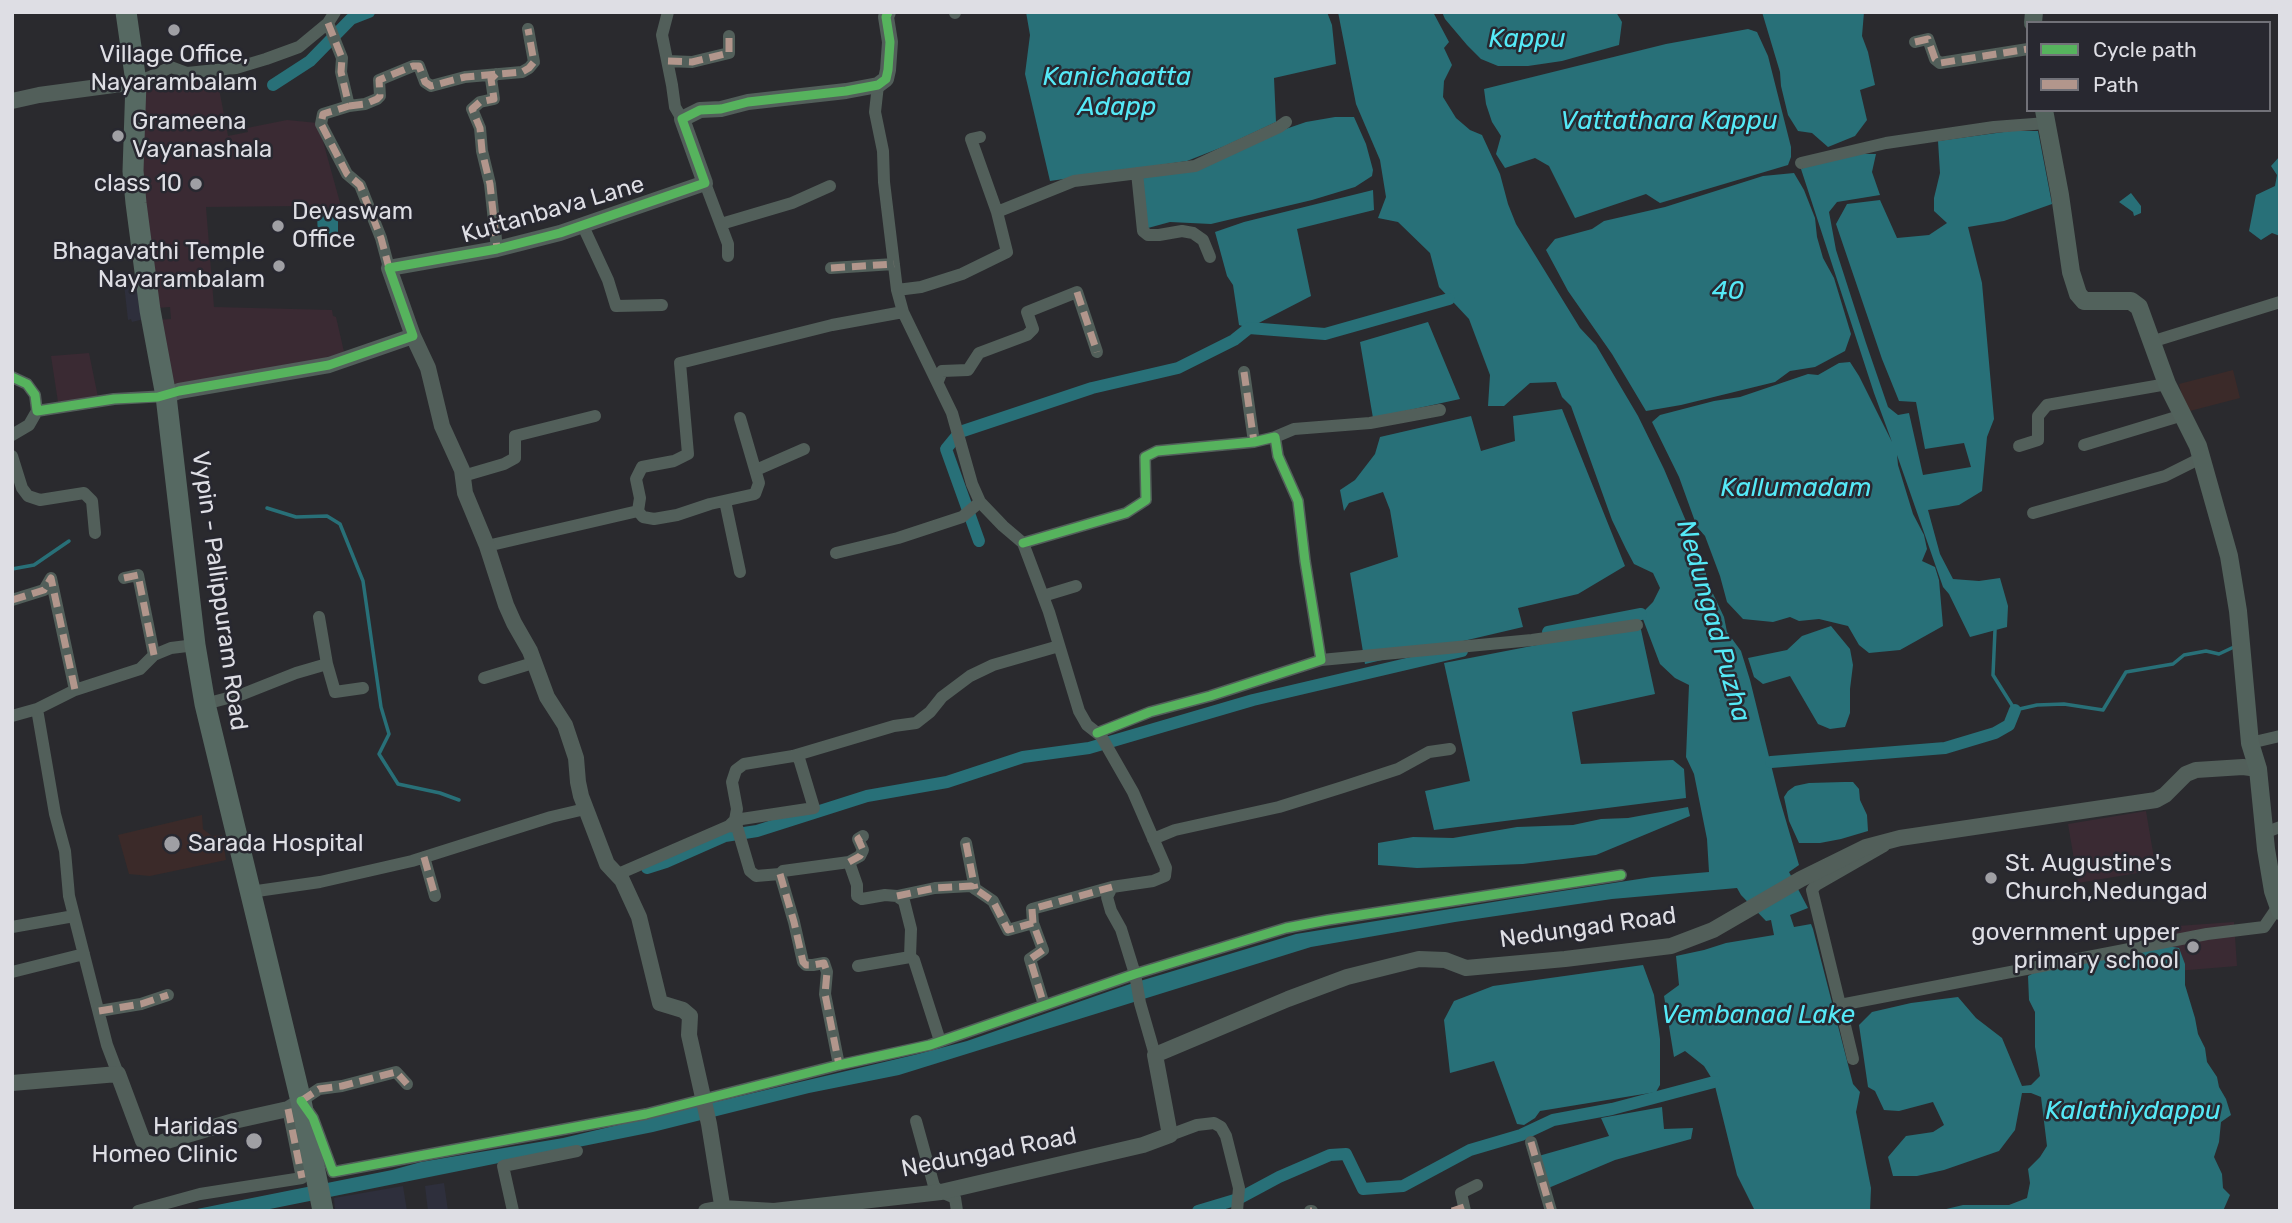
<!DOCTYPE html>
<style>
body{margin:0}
#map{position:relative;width:2292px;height:1223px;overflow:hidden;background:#2a2a2e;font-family:Rubik,sans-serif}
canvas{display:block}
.frame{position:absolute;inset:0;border:14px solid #dedee4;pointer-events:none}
.legend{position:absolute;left:2026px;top:21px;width:245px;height:91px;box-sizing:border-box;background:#282830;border:2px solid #717178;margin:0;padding:9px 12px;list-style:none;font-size:21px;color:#dedee4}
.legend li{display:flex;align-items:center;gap:14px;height:35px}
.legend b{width:35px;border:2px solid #717178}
</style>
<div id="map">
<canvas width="2292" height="1223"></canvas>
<div class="frame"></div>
<ul class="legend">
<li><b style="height:9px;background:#56b35d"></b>Cycle path</li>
<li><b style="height:9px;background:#b2968c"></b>Path</li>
</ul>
</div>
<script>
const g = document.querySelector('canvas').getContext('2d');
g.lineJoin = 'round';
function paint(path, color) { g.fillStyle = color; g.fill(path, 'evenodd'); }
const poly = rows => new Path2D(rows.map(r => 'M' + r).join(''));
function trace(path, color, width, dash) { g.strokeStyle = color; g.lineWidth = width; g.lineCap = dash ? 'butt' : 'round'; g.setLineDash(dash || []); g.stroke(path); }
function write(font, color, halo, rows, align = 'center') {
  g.font = font + ' Rubik,sans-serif'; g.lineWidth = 5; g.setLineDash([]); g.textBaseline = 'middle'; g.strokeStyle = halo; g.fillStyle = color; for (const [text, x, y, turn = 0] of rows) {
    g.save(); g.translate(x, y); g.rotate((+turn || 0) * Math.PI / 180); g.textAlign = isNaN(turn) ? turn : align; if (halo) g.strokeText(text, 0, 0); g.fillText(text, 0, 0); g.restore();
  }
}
paint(poly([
 [138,281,144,319,132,322,131,319,128,320,124,284],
 [444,1183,448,1211,428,1211,425,1186],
 [403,1186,407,1211,335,1211,334,1198]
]), '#2e2f3c');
paint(poly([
 [216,73,228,136,248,132,247,128,287,120,318,123,342,210,301,206,206,207,214,307,332,310,333,316,336,317,345,356,171,390,158,320,171,319,170,307,157,308,142,201,143,88],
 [89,353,98,397,58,402,51,356],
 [2146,811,2156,870,2078,883,2068,824],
 [2234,922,2237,966,2152,973,2149,928]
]), '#3a2a33');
paint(poly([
 [2233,370,2240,398,2186,412,2179,384],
 [202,815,203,829,212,836,222,835,226,860,150,876,129,874,118,835]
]), '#3b2a29');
paint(poly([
 [1026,12,1327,12,1332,25,1336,64,1274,78,1276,122,1225,146,1187,161,1050,181,1025,74,1030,35],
 [1338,12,1433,12,1449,42,1444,48,1452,65,1444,81,1443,97,1456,118,1470,130,1482,135,1500,174,1508,204,1516,224,1580,328,1596,345,1638,416,1664,469,1699,552,1705,567,1707,581,1724,617,1727,632,1741,651,1750,680,1779,797,1799,865,1789,872,1808,908,1790,915,1794,927,1811,924,1813,929,1853,1084,1860,1092,1856,1112,1871,1188,1870,1211,1755,1211,1737,1175,1714,1082,1704,1066,1685,1051,1674,1057,1664,996,1679,985,1676,956,1704,950,1726,943,1774,935,1771,920,1766,921,1741,895,1737,888,1612,899,1455,922,1311,947,899,1075,809,1093,653,1132,260,1211,187,1211,392,1170,421,1162,563,1138,918,1054,967,1041,1130,984,1296,934,1530,896,1652,877,1709,872,1707,839,1694,774,1686,757,1689,685,1675,678,1660,664,1641,614,1653,602,1660,588,1653,573,1634,564,1626,549,1612,520,1571,406,1562,397,1556,382,1530,383,1504,406,1488,406,1490,375,1469,319,1439,287,1430,253,1398,222,1378,218,1386,197,1380,160,1356,104],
 [1442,12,1616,12,1622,22,1619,45,1562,61,1528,66,1498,66,1481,59,1467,45,1445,19],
 [1762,12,1864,12,1862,36,1868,52,1875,85,1860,90,1867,120,1855,136,1828,147,1812,133,1798,131,1788,115,1781,86,1780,72],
 [1748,29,1757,32,1768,56,1791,147,1791,157,1788,165,1660,203,1646,194,1575,218,1549,166,1535,158,1505,168,1496,154,1501,136,1492,122,1486,104,1484,89,1666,44],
 [1335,117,1354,117,1366,144,1373,170,1372,176,1355,187,1312,200,1211,224,1170,222,1148,228,1140,179,1306,122],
 [2011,131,2038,131,2052,204,2004,221,1968,227,1982,283,1994,419,1987,437,1982,491,1959,505,1928,510,1940,554,1953,579,1979,581,2000,578,2008,606,2007,627,1970,637,1949,594,1943,587,1897,455,1898,465,1913,514,1924,535,1927,549,1922,561,1935,567,1939,580,1943,626,1900,650,1869,653,1859,645,1848,626,1819,619,1799,621,1790,617,1773,622,1743,619,1727,602,1720,576,1705,536,1697,527,1679,477,1652,422,1660,415,1714,401,1740,397,1808,374,1818,375,1839,363,1850,362,1859,376,1892,442,1874,393,1801,169,1811,164,1856,154,1876,154,1872,172,1880,195,1837,202,1829,212,1836,250,1866,343,1888,407,1898,415,1909,413,1923,475,1971,467,1964,443,1925,449,1916,402,1899,401,1882,359,1836,224,1847,204,1880,200,1897,238,1929,235,1947,223,1934,211,1934,198,1940,173,1938,141],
 [2280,156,2280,236,2272,233,2261,240,2249,231,2256,195,2275,186,2277,175,2271,166],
 [1794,173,1804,190,1815,218,1817,237,1823,258,1834,278,1851,334,1845,351,1815,367,1790,371,1775,382,1681,405,1646,411,1612,354,1568,291,1546,250,1555,239,1592,229,1604,221,1665,207,1763,176],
 [1373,190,1374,210,1297,229,1311,296,1249,328,1239,325,1233,285,1227,276,1215,232,1244,222],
 [2131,193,2141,206,2141,213,2134,216,2133,212,2119,202],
 [317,214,338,214,338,238,318,238],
 [1428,322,1460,399,1373,418,1360,342],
 [1562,409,1625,566,1578,594,1518,608,1523,627,1365,664,1350,573,1398,557,1390,510,1383,492,1349,503,1344,511,1340,490,1355,480,1375,454,1380,437,1471,416,1481,451,1515,441,1513,416],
 [1640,625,1655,694,1572,712,1581,764,1673,760,1684,769,1686,798,1434,830,1425,791,1470,781,1444,663],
 [1831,626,1850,649,1853,665,1850,689,1850,713,1845,727,1830,729,1818,724,1790,676,1763,684,1754,677,1748,658,1787,650,1802,636],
 [1844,782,1853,782,1859,789,1860,800,1867,815,1868,831,1841,839,1820,843,1799,843,1789,821,1784,797,1788,791,1795,786,1809,783],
 [1688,807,1690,816,1596,855,1523,864,1417,868,1378,865,1378,843,1413,837,1453,838,1517,827,1573,825,1601,819,1628,818],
 [2161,945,2179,948,2185,964,2185,985,2195,1018,2198,1034,2205,1048,2207,1062,2217,1077,2219,1087,2226,1099,2231,1115,2221,1122,2219,1142,2214,1157,2222,1174,2223,1188,2230,1195,2223,1211,1938,1211,1963,1205,2009,1205,2027,1198,2030,1183,2028,1169,2040,1157,2047,1146,2041,1097,2031,1093,2022,1093,2015,1130,1999,1151,1944,1170,1917,1176,1893,1176,1888,1157,1906,1136,1933,1132,1944,1125,1933,1102,1899,1111,1884,1110,1875,1091,1868,1087,1859,1025,1872,1012,1911,1003,1958,997,1976,1018,2002,1038,2022,1086,2031,1085,2040,1076,2035,1047,2035,1012,2029,1000,2028,976,2047,966],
 [1643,965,1654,995,1660,1039,1660,1085,1656,1092,1540,1111,1535,1118,1524,1125,1517,1124,1494,1061,1450,1073,1444,1020,1454,1001,1493,986],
 [1662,1107,1664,1129,1693,1128,1691,1139,1615,1160,1546,1189,1535,1157,1609,1136,1601,1118]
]), '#287078');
trace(poly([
 [267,508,296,517,327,516,340,524,363,581,381,707,389,734,379,754,398,784,440,793,459,800],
 [12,569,34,565,69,541],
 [1995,630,1993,675,2015,710,2037,705,2064,704,2103,710,2126,672,2173,664,2184,655,2206,651,2219,654,2236,646]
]), '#287078', 3.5);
trace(poly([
 [273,85,310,61,351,19,369,12],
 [979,541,946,449,960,432,1092,388,1178,368,1234,340,1249,328,1325,334,1449,299],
 [1548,632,1641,614],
 [1771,762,1945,748,1995,733,2009,725,2015,710],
 [647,868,666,862,725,836,757,831,867,796,947,782,1023,757,1089,748,1253,700,1462,651],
 [1198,1211,1238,1199,1279,1177,1330,1155,1346,1154,1363,1189,1403,1186,1470,1150,1521,1135,1553,1120,1612,1109,1714,1082]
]), '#287078', 12);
trace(poly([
 [668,12,662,35,672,85,675,107,682,119],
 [955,12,955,13],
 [328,23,342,58,341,72,349,106,323,114,321,124,347,174,360,185,381,238,389,268],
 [1915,42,1928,39,1935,59,1940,63,2028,49],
 [668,61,692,62,729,53,729,36],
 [496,74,491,79,494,99,480,102,472,109,480,128,482,151,490,184,497,249],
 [136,82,150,77,171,67,187,73,236,68,266,59,299,47,328,23,335,12],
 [878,85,875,112,883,151,884,182,897,290,903,312,952,413,972,484,980,502,1003,526,1023,543,1049,612,1079,711,1087,725,1101,736,1133,792,1166,868,1165,876,1153,881,1112,887,1107,897,1111,911,1121,929,1135,974,1140,1003,1155,1055],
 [349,106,365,104,377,99,380,96,379,80,413,66,419,66,425,82,431,86,465,77,522,72,529,68,534,62,528,29],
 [980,137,971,139,997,212],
 [1801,163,1886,143,1994,127,2047,123],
 [1137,173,1143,231,1148,235,1159,235,1182,231,1193,233,1203,240,1210,257],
 [705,183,728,244,728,256],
 [582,224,608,280,616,306,662,305],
 [721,224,792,203,830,186],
 [831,268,894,264],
 [897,290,921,287,962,274,1007,252,997,212,1074,181,1195,166,1279,127,1286,122],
 [2151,342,2280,302],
 [1244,372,1254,442],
 [12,377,27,384,35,395,37,411,114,399,166,396],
 [938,381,942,371,968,370,979,353,1027,335,1033,329,1027,312,1077,292,1097,352],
 [12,435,29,425,37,411],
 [1275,437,1294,429,1370,423,1440,410],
 [2084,445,2183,415],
 [2019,446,2038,440,2038,416,2047,405,2167,384],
 [12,456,22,488,28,496,40,500,84,493,92,501,95,533],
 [756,470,804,449],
 [463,476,504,464,515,458,515,436,595,416],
 [725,501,740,572],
 [638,511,640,498,636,479,642,467,674,461,688,454,680,363,832,325,903,312],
 [2033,513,2165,476,2201,458],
 [1023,543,1126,513,1146,500,1145,457,1157,451,1254,442,1275,437,1278,456,1298,501,1305,561,1321,660,1210,696,1150,712,1097,733],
 [487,546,638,511,643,517,654,519,677,515,710,504,755,494,759,483,740,418],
 [836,553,898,538,962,517,980,502],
 [124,578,138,575,154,655],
 [1043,596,1076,586],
 [12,600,44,590,51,578,75,690],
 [1321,660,1532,640,1637,625],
 [327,664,335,692,363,688],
 [484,678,533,663],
 [205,704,243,694,296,673,327,664,319,617],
 [37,709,55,814,65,851,69,896,107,1045,118,1074],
 [12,716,37,709,75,690,140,669,154,655,171,648,195,645],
 [2250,743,2280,736],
 [735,820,814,808,798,755],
 [729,826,737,827,750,871,756,876,780,874,783,871,849,862,860,856,863,850,858,839,863,836],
 [2264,833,2280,827],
 [1153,839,1175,830,1279,807,1343,787,1398,769,1429,752,1450,749],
 [966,843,975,889],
 [1884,846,1816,885,1812,890,1840,1005,2207,934,2264,927,2277,908],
 [424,857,435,896],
 [849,862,857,885,857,896,862,899,885,895,897,896,904,901,911,929,910,957,914,960,940,1041],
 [780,874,794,922,803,962,806,965,813,965,824,963,827,972,825,994,839,1065],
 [616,875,729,826,735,820,737,809,732,782,736,770,744,764,793,756,894,726,916,723,930,712,942,697,970,676,993,665,1059,646],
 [250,892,320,882,412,861,551,817,585,809],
 [897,896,935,888,971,886,993,901,1008,930,1033,923,1043,950,1030,959,1044,1005],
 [1033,923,1032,909,1112,887],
 [12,927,74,916],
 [858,966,910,957],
 [12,972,84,954],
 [1840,1005,1853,1059],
 [99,1011,141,1004,168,995],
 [407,1084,396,1072,342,1086,319,1089,301,1101,313,1118,333,1172,646,1114,839,1065,930,1045,1135,974,1286,928,1328,920,1621,875],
 [916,1121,934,1186,941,1192,955,1198,957,1211],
 [1170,1135,1197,1125,1214,1123,1221,1127,1226,1136,1239,1188,1237,1211],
 [1531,1142,1551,1211],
 [138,1211,200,1194,302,1178,288,1109],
 [513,1211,503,1166,577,1151],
 [1310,1211,1312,1211],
 [1465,1211,1461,1193,1477,1185]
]), '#525f5a', 12);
trace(poly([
 [12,101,39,95,136,82],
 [413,336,428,368,442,426,462,470,465,493,487,546,506,605,514,623,530,651,547,697,565,725,576,758,578,782,581,796,607,864,622,880,639,917,660,1003,683,1010,690,1016,689,1035,709,1124,723,1211],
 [166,396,179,391,329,365,413,336,389,268,497,249,560,233,705,183,682,119,700,110,721,109,748,102,846,91,878,85,886,79,888,70,890,42,886,17,888,12],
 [12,1083,118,1074,143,1141,153,1145,234,1121,288,1109,301,1101],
 [706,1211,722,1208,774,1211,941,1192,1143,1145,1170,1135,1155,1055,1288,999,1347,977,1419,959,1445,960,1466,968,1565,959,1671,946,1713,930,1801,879,1866,847,1900,838,2156,800,2165,795,2186,774,2196,770,2243,767,2258,769]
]), '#525f5a', 16);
trace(poly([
 [2033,23,2034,12],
 [2044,110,2060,195,2071,272,2078,294,2084,301,2131,301,2139,307,2167,384,2198,446,2229,556,2238,611,2250,743,2258,769,2266,849,2273,891,2280,911]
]), '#52625c', 18);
trace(poly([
 [126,12,136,82,133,171,136,203,150,310,166,396,195,645,205,704,301,1101,323,1211]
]), '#566962', 21);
trace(poly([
 [955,12,955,13],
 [328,23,342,58,341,72,349,106,323,114,321,124,347,174,360,185,381,238,389,268],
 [1915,42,1928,39,1935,59,1940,63,2028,49],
 [668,61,692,62,729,53,729,36],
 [496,74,491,79,494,99,480,102,472,109,480,128,482,151,490,184,497,249],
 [349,106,365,104,377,99,380,96,379,80,413,66,419,66,425,82,431,86,465,77,522,72,529,68,534,62,528,29],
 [831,268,894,264],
 [1077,292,1097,352],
 [1244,372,1254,442],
 [124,578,138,575,154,655],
 [12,600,44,590,51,578,75,690],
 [966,843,975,889],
 [424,857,435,896],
 [849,862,860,856,863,850,858,839,863,836],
 [780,874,794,922,803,962,806,965,813,965,824,963,827,972,825,994,839,1065],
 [897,896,935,888,971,886,993,901,1008,930,1033,923,1043,950,1030,959,1044,1005],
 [1033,923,1032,909,1112,887],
 [99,1011,141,1004,168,995],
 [301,1101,319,1089,342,1086,396,1072,407,1084],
 [288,1109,302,1178],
 [1531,1142,1551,1211],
 [1310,1211,1312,1211],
 [1452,1211,1464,1207]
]), '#b2968c', 7, [14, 7]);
trace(poly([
 [12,377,27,384,35,395,37,411,114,399,158,397,179,391,329,365,413,336,389,268,497,249,560,233,705,183,682,119,700,110,721,109,748,102,846,91,878,85,886,79,888,70,890,42,886,17,888,12],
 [1023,543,1126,513,1146,500,1145,457,1157,451,1254,442,1275,437,1278,456,1298,501,1305,561,1321,660,1210,696,1150,712,1097,733],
 [301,1101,313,1118,333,1172,646,1114,839,1065,930,1045,1135,974,1286,928,1328,920,1621,875]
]), '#56b35d', 9);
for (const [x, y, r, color] of [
 [174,30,7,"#9f9fa4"],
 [118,136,7,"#9f9fa4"],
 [196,184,7,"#9f9fa4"],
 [278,226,7,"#9f9fa4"],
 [279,266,7,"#9f9fa4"],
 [172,844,9,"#9f9fa4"],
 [1991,878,7,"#9f9fa4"],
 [2193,947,7,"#9f9fa4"],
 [254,1141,9,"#9f9fa4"]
]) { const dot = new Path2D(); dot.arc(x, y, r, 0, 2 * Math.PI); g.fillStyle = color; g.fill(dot); trace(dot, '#282830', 2.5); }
write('24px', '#dedee4', '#282830', [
 ["Village Office,",174,55,"center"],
 ["Nayarambalam",174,83,"center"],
 ["Grameena",132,122],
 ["Vayanashala",132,150],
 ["class 10",182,184,"right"],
 ["Devaswam",292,212],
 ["Office",292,240],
 ["Bhagavathi Temple",265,252,"right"],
 ["Nayarambalam",265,280,"right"],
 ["Sarada Hospital",188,844],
 ["St. Augustine's",2005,864],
 ["Church,Nedungad",2005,892],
 ["government upper",2179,933,"right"],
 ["primary school",2179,961,"right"],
 ["Haridas",238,1127,"right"],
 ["Homeo Clinic",238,1155,"right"]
], 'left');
write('24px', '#dedee4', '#282830', [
 ["Kuttanbava Lane",553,210,-16],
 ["Vypin - Pallippuram Road",219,591,82],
 ["Nedungad Road",1588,928,-8],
 ["Nedungad Road",989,1153,-11]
]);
write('italic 26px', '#55e9f7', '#282830', [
 ["Kappu",1527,39],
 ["Kanichaatta",1117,77],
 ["Adapp",1117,107],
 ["Vattathara Kappu",1669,121],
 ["40",1728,291],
 ["Kallumadam",1796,488],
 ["Nedungad Puzha",1713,621,74],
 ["Vembanad Lake",1758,1015],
 ["Kalathiydappu",2133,1111]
]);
</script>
